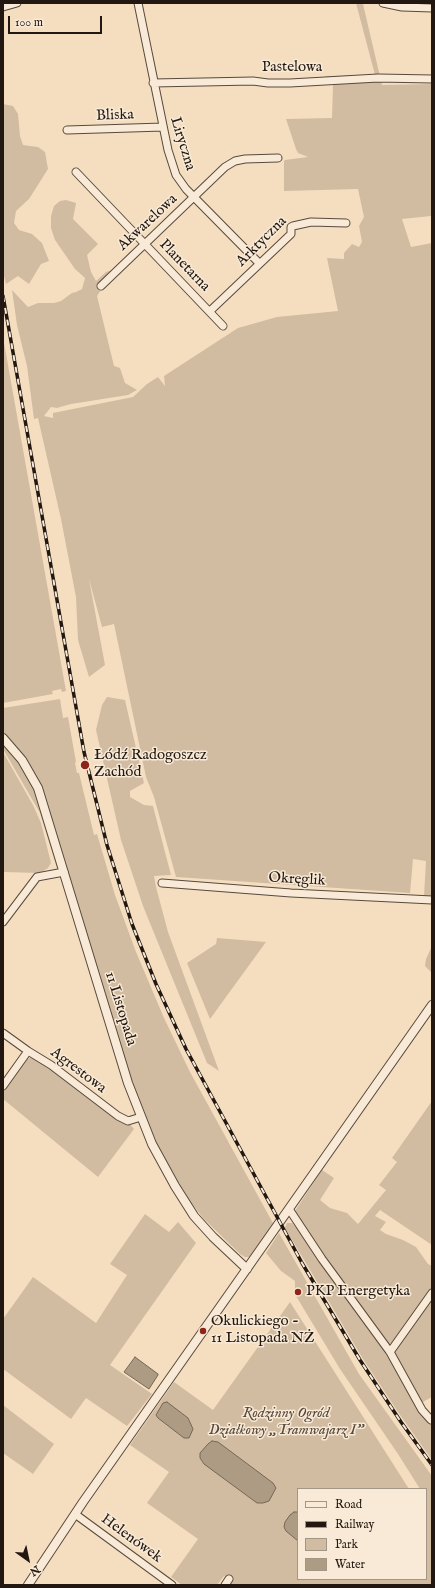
<!DOCTYPE html>
<meta charset="utf-8">
<style>
body{margin:0}
#map{position:relative;width:435px;height:1588px;overflow:hidden;background:#f5dec0;font-family:"IM FELL English",serif}
canvas{display:block}
.frame{position:absolute;inset:0;border:4px solid #221811;pointer-events:none}
.legend{position:absolute;left:297px;top:1488px;width:130px;height:92px;box-sizing:border-box;background:#f8ead6;border:1px solid #a29687;margin:0;padding:5px 7px;list-style:none;font-size:12px;color:#221811}
.legend li{display:flex;align-items:center;gap:8px;height:20px}
.legend b{width:20px;border:1px solid #a29687}
.north{position:absolute;left:8px;top:1540px;width:40px;height:40px;-webkit-text-stroke:3px #f8ead6;paint-order:stroke;rotate:147deg;font-size:11px;font-weight:700;line-height:16px;text-align:center;color:#221811}
.north::after{content:'';display:block;margin:auto;width:14px;height:18px;background:#221811;clip-path:polygon(50% 0,100% 100%,50% 72%,0 100%)}
.scale{position:absolute;left:8px;top:16px;width:94px;height:18px;box-sizing:border-box;border:2px solid #221811;border-top:0;padding-left:5px;font-size:12px;line-height:14px;white-space:nowrap;color:#221811;-webkit-text-stroke:3px #f8ead6;paint-order:stroke}
</style>
<div id="map">
<canvas width="435" height="1588"></canvas>
<div class="frame"></div>
<ul class="legend">
<li><b style="height:5px;background:#f8ead6"></b>Road</li>
<li><b style="height:5px;background:#221811"></b>Railway</li>
<li><b style="height:11px;background:#d1bca2"></b>Park</li>
<li><b style="height:11px;background:#ad9b84"></b>Water</li>
</ul>
<div class="north">N</div>
<div class="scale">100 m</div>
</div>
<script>
const g = document.querySelector('canvas').getContext('2d');
g.lineJoin = 'round';
function paint(path, color) { g.fillStyle = color; g.fill(path, 'evenodd'); }
const poly = rows => new Path2D(rows.map(r => 'M' + r).join(''));
function trace(path, color, width, dash) { g.strokeStyle = color; g.lineWidth = width; g.lineCap = dash ? 'butt' : 'round'; g.setLineDash(dash || []); g.stroke(path); }
function write(font, color, halo, rows, align = 'center') {
  g.font = font + ' "IM FELL English",serif'; g.lineWidth = 3; g.setLineDash([]); g.textBaseline = 'middle'; g.strokeStyle = halo; g.fillStyle = color; for (const [text, x, y, turn = 0] of rows) {
    g.save(); g.translate(x, y); g.rotate((+turn || 0) * Math.PI / 180); g.textAlign = isNaN(turn) ? turn : align; if (halo) g.strokeText(text, 0, 0); g.fillText(text, 0, 0); g.restore();
  }
}
paint(poly([
 [356,3,363,4,382,85,432,84,432,217,431,216,402,219,411,247,432,243,432,896,424,896,426,861,413,859,410,893,176,877,154,797,146,777,114,624,102,627,89,579,105,665,89,677,78,640,76,597,61,519,38,418,34,419,27,366,17,325,12,290,28,307,38,303,54,303,61,301,72,293,76,292,82,289,85,278,75,269,55,240,51,228,51,216,54,206,60,201,66,200,76,203,73,219,98,244,87,255,91,272,96,281,106,272,115,269,97,296,114,366,120,368,125,383,137,390,128,395,71,404,57,408,51,407,44,416,53,418,53,413,133,397,147,384,158,377,165,386,164,376,238,328,277,317,338,311,327,258,344,259,344,253,352,244,359,247,362,242,359,226,364,217,358,189,284,191,284,161,285,160,308,157,298,153,296,149,286,119,332,118,333,85,325,85,326,76,375,75],
 [3,104,13,106,18,114,20,136,23,145,38,147,45,152,48,169,29,199,16,211,14,223,19,230,32,234,42,243,49,261,41,264,29,284,18,276,6,284,3,272],
 [3,337,66,691,62,692,61,689,52,691,53,694,3,703],
 [107,697,125,700,144,783,130,791,130,797,144,805,153,806,171,875,154,876,156,887,168,932,219,1071,207,1063,143,906,121,840,96,730,102,705],
 [60,699,63,718,68,717,76,762,75,763,77,773,79,773,94,835,97,834,115,895,136,952,164,1018,190,1072,274,1225,250,1257,245,1257,240,1254,204,1219,184,1194,161,1154,132,1084,40,785,25,757,3,732,3,708],
 [3,745,18,762,35,791,58,865,57,868,40,813,3,749],
 [3,752,33,805,41,823,51,863,48,868,40,873,3,872],
 [217,938,266,942,210,1019,187,963,216,944],
 [432,946,432,973,425,966,426,959],
 [34,1057,121,1122,129,1123,134,1129,98,1177,3,1099,3,1092,26,1059],
 [432,1101,432,1245,380,1210,375,1216,386,1222,380,1230,386,1234,403,1240,416,1247,428,1264,432,1266,432,1287,396,1339,386,1347,391,1355,432,1299,432,1397,421,1403,432,1417,432,1460,400,1415,363,1359,285,1228,287,1223,292,1223,299,1230,315,1253,306,1231,295,1211,322,1170,334,1178,320,1200,330,1208,347,1213,358,1224,386,1190,379,1185,397,1162,392,1158],
 [145,1214,169,1232,178,1222,196,1243,110,1365,152,1394,127,1426,86,1398,71,1419,3,1369,3,1319,33,1277,96,1323,127,1275,110,1264],
 [279,1233,359,1374,432,1476,432,1585,230,1585,232,1582,224,1576,217,1585,182,1585,171,1577,198,1539,147,1503,169,1472,130,1445,174,1382,213,1410,290,1302,409,1489,298,1489,298,1579,426,1579,426,1489,420,1489,398,1454,340,1369,296,1296,302,1293,300,1288,295,1289,295,1281,281,1271,266,1253],
 [3,1405,54,1444,33,1474,3,1453]
]), '#d1bca2');
const water = poly([
 [135,1357,158,1374,158,1375,149,1389,124,1372,135,1357],
 [167,1402,188,1418,193,1429,189,1438,184,1438,158,1418,156,1415,163,1403,167,1402],
 [212,1441,218,1442,273,1483,276,1488,269,1501,263,1503,257,1503,204,1464,200,1458,200,1453,208,1444,212,1441],
 [294,1512,298,1512,298,1541,286,1531,284,1527,285,1522,290,1515,294,1512]
]);
paint(water, '#ad9b84');
trace(water, '#756756', 1);
const minor = poly([
 [138,3,168,150,176,175,186,189,259,263],
 [383,3,402,7,432,8],
 [3,7,17,3],
 [153,83,253,81,268,83,290,83,378,78,432,79],
 [67,130,163,127],
 [76,172,223,326],
 [101,286,225,167,235,161,245,159,278,158],
 [210,311,291,234,291,227,293,226,311,222,346,223],
 [162,883,291,893,432,900],
 [3,922,37,877,64,872],
 [3,1033,28,1051,51,1065,118,1116,128,1121,141,1117],
 [3,1086,28,1051],
 [289,1209,322,1259,390,1352,422,1410,431,1420],
 [390,1352,432,1293],
 [75,1514,172,1585],
 [225,1585,229,1579]
]);
const tertiary = poly([
 [3,738,22,760,38,788,128,1083,152,1144,175,1186,194,1216,213,1237,247,1269],
 [28,1585,83,1502,432,1005]
]);
trace(minor, '#574a3d', 9);
trace(tertiary, '#574a3d', 10);
trace(minor, '#f8ead6', 7);
trace(tertiary, '#f8ead6', 8);
const rail = poly([
 [3,296,84,752,107,845,132,924,156,984,186,1049,302,1263,360,1360,401,1422,432,1465]
]);
trace(rail, '#221811', 3.5);
trace(rail, '#f8ead6', 2, [6]);
for (const [x, y, r, color] of [
 [85,765,5,"#8f2418"],
 [298,1292,4,"#8f2418"],
 [203,1331,4,"#8f2418"]
]) { const dot = new Path2D(); dot.arc(x, y, r, 0, 2 * Math.PI); g.fillStyle = color; g.fill(dot); trace(dot, '#f8ead6', 1.5); }
write('15px', '#221811', '#f8ead6', [
 ["Pastelowa",292,68],
 ["Bliska",115,116,-2],
 ["Liryczna",182,144,73],
 ["Akwarelowa",148,223,-43],
 ["Arktyczna",262,242,-45],
 ["Planetarna",184,266,46],
 ["Okręglik",297,880,3],
 ["11 Listopada",120,1009,73],
 ["Agrestowa",78,1071,37],
 ["Helenówek",131,1539,36]
]);
write('15px', '#221811', '#f8ead6', [
 ["Łódź Radogoszcz",94,756],
 ["Zachód",94,773],
 ["PKP Energetyka",306,1292],
 ["Okulickiego -",211,1322],
 ["11 Listopada NŻ",211,1339]
], 'left');
write('italic 15px', '#57493c', '#f8ead6', [
 ["Rodzinny Ogród",286,1414],
 ["Działkowy „Tramwajarz I”",286,1431]
]);
</script>
